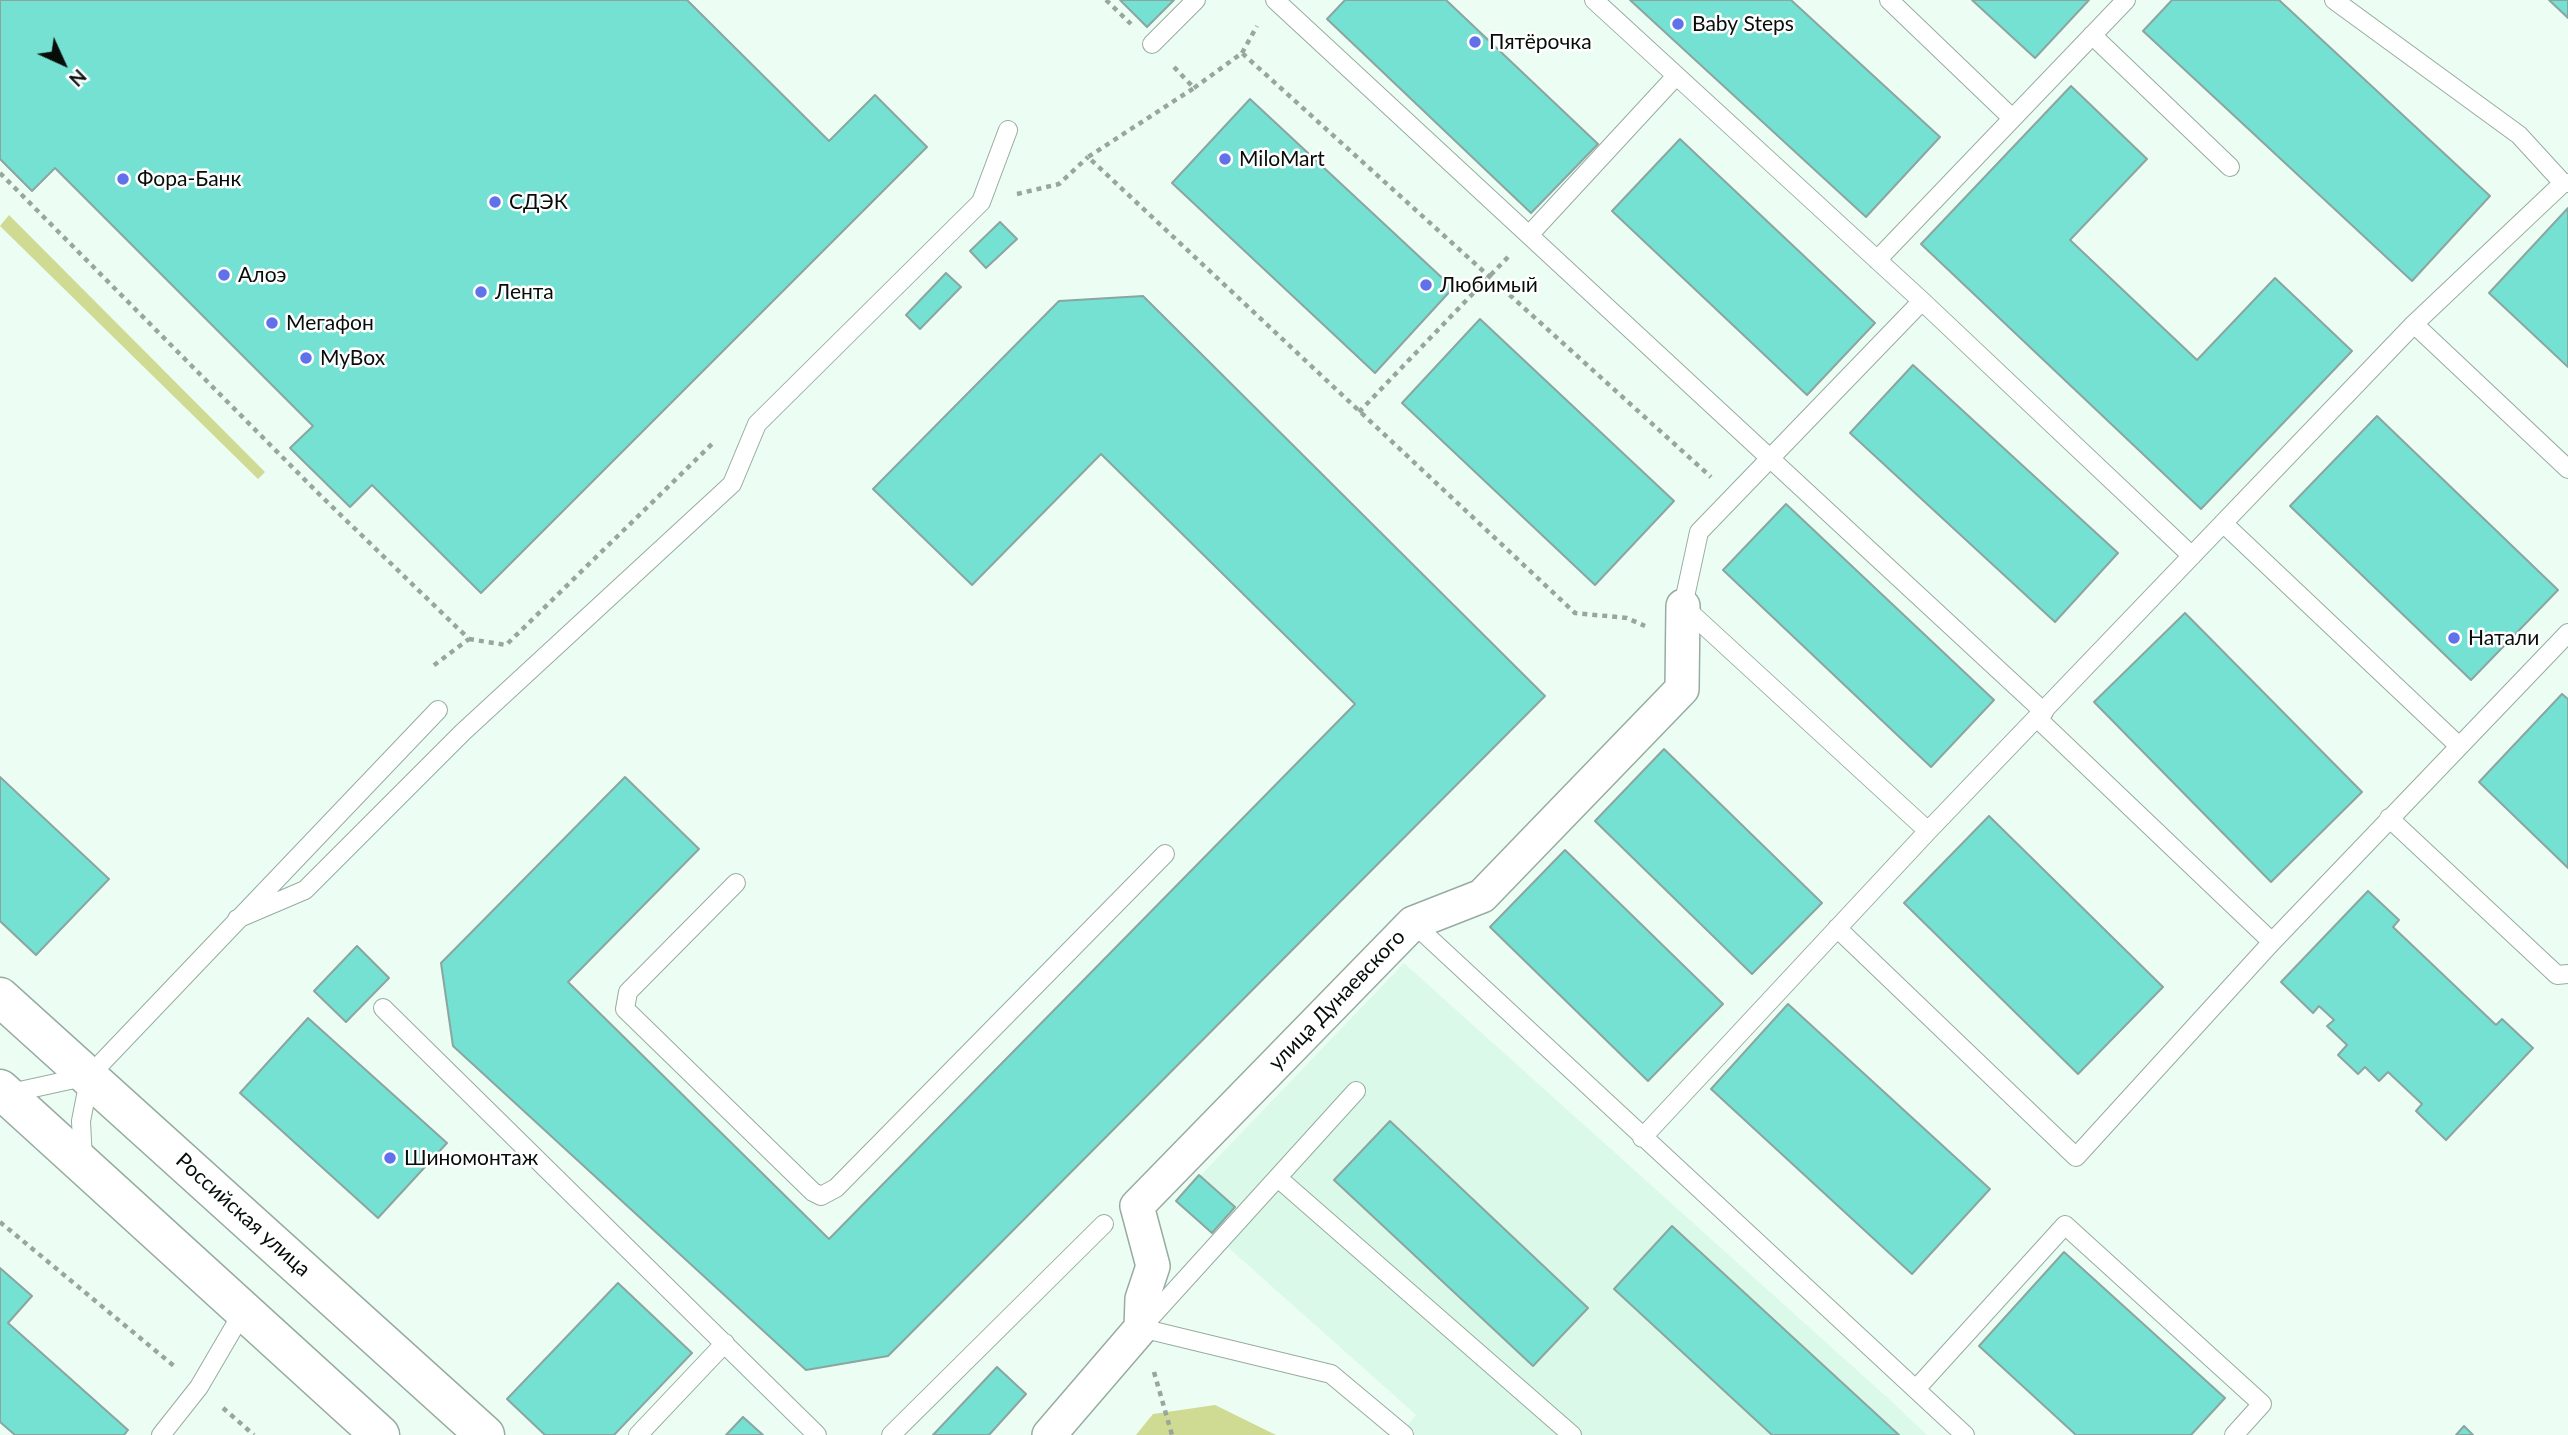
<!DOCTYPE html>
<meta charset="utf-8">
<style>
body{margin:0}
#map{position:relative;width:2568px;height:1435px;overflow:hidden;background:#ecfef4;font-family:Lato,sans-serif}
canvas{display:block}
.north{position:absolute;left:28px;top:28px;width:70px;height:70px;-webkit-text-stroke:5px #fff;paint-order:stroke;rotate:135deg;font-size:19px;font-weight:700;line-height:28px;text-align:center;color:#070e0a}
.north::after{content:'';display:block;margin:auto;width:24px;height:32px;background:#070e0a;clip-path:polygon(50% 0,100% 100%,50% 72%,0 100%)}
</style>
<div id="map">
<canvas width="2568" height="1435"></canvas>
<div class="north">N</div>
</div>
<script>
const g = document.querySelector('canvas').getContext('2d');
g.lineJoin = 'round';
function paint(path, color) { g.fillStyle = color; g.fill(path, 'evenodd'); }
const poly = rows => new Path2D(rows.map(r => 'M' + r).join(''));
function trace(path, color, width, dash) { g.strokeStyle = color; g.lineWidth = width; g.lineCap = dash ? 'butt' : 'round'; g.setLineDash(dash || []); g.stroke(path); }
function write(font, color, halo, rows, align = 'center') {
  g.font = font + ' Lato,sans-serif'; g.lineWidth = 5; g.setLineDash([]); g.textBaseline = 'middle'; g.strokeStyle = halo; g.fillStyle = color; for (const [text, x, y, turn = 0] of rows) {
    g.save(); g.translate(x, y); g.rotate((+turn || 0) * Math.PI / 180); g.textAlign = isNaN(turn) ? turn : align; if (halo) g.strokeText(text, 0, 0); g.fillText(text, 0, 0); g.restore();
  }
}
paint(poly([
 [1404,963,1888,1398,1927,1435,1399,1435,1416,1415,1176,1201]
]), '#dbf9e8');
paint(poly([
 [9,215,265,472,258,479,0,226],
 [1215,1405,1276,1435,1136,1435,1153,1414]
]), '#cfda93');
const building = poly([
 [0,0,687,0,829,141,875,95,927,147,481,593,372,485,350,507,290,448,313,426,55,168,32,191,0,159,0,0],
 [1120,0,1174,0,1147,27,1120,0],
 [1345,0,1446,0,1598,144,1531,213,1327,19,1345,0],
 [1630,0,1791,0,1940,137,1866,217,1630,0],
 [1972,0,2089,0,2035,58,1972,0],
 [2172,0,2279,0,2490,196,2412,281,2143,31,2172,0],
 [2549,0,2568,0,2568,18,2549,0],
 [2071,86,2147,159,2070,240,2197,360,2275,278,2352,351,2201,509,1921,244,2071,86],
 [1250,99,1453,288,1375,373,1172,183,1250,99],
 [1680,139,1875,323,1807,395,1612,211,1680,139],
 [2568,208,2568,367,2489,293,2568,208],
 [1000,222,1017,239,986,268,970,251,1000,222],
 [946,273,961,287,920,329,906,315,946,273],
 [1143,296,1545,696,888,1356,806,1370,453,1046,441,963,625,777,699,849,568,982,829,1239,1355,704,1101,454,972,585,873,489,1059,301,1143,296],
 [1480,319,1674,501,1595,585,1402,403,1480,319],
 [1913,365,2118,553,2055,622,1850,433,1913,365],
 [2377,416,2558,590,2471,680,2290,506,2377,416],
 [1786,504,1994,700,1931,767,1723,570,1786,504],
 [2185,613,2362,792,2271,882,2094,702,2185,613],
 [2562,694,2568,699,2568,868,2479,782,2562,694],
 [1664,749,1822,903,1752,974,1595,821,1664,749],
 [0,777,109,879,36,955,0,921,0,777],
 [1989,816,2163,987,2078,1074,1904,903,1989,816],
 [1565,850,1723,1004,1648,1081,1490,927,1565,850],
 [2368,891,2399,920,2393,927,2496,1025,2502,1019,2533,1048,2446,1140,2416,1111,2422,1104,2388,1072,2379,1081,2365,1067,2358,1074,2338,1055,2347,1045,2327,1026,2334,1020,2319,1006,2313,1013,2281,982,2368,891],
 [357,946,389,978,346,1022,314,991,357,946],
 [1788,1004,1990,1189,1912,1274,1711,1089,1788,1004],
 [308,1018,447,1143,378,1218,240,1093,308,1018],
 [1390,1121,1588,1308,1533,1366,1334,1180,1390,1121],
 [1199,1175,1235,1207,1212,1233,1176,1201,1199,1175],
 [1672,1226,1899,1435,1772,1435,1614,1289,1672,1226],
 [2064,1252,2225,1398,2191,1435,2076,1435,1979,1346,2064,1252],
 [0,1268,32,1296,8,1323,128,1430,124,1435,15,1435,0,1422,0,1268],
 [618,1283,692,1353,614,1435,545,1435,507,1399,618,1283],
 [997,1367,1026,1394,989,1435,933,1435,997,1367],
 [743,1417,763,1435,726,1435,743,1417],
 [2464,1426,2473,1435,2456,1435,2464,1426]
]);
paint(building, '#74e1d2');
trace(building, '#8ba5a0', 2);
const lane = poly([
 [1275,0,2044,712],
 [1594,0,1922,301,2192,556],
 [1889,0,2012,118],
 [2334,0,2519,135,2563,183],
 [2092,35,2230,167],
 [1152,44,1196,0],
 [1530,234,1676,76],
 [1877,260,2126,0],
 [1922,301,1699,532,1683,606,1928,831],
 [2414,324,2568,469],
 [2223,523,2459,746],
 [2038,719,2272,942],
 [2389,818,2557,975,2568,974],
 [736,883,628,992,625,1009,813,1192,821,1196,836,1188,1165,854],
 [237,919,305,890,463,732,732,484,757,424,981,202,1008,130],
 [1413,923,1965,1435],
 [1837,928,2076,1157,2272,942,2568,633],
 [383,1008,817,1435],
 [1356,1091,1141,1328,1331,1374,1404,1435],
 [6,1094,88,1076],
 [1642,1138,1928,831,2414,324,2563,183,2568,183],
 [83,1161,81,1121,90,1075,438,710],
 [1278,1178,1572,1435],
 [1916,1389,2065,1225,2262,1404,2234,1435],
 [161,1435,199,1387,244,1310],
 [638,1435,725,1343],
 [891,1435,1104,1224]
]);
const street = poly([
 [1049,1435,1141,1328,1142,1299,1153,1266,1137,1206,1413,923,1482,896,1682,689,1683,606]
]);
const secondary = poly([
 [0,997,485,1435],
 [0,1089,380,1435]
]);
trace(lane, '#97aca0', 20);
trace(street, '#97aca0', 36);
trace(secondary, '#97aca0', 41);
trace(poly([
 [1106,0,1131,24],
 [1242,53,1257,26],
 [1174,67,1194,88,1088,157,1575,613,1627,618,1645,626],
 [1194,88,1242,53,1711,477],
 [0,173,321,496,469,639,433,666],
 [1017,194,1059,184,1088,157],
 [1359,412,1508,257],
 [469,639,506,645,712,444],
 [0,1222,174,1366],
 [1154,1372,1172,1435],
 [223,1408,254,1435]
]), '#98a69e', 4.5, [5, 5]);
trace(lane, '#fff', 18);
trace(street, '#fff', 33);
trace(secondary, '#fff', 38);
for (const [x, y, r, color] of [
 [1678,24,7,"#6071e9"],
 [1475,42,7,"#6071e9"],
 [1225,159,7,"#6071e9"],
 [123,179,7,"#6071e9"],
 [495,202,7,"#6071e9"],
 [224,275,7,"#6071e9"],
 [1426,285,7,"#6071e9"],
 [481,292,7,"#6071e9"],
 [272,323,7,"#6071e9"],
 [306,358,7,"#6071e9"],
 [2454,638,7,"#6071e9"],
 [390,1158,7,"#6071e9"]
]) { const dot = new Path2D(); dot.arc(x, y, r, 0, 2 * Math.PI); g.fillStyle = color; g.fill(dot); trace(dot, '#fff', 2.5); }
write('21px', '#070e0a', '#fff', [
 ["Baby Steps",1692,24],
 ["Пятёрочка",1489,42],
 ["MiloMart",1239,159],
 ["Фора-Банк",137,179],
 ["СДЭК",509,202],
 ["Алоэ",238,275],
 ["Любимый",1440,285],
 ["Лента",495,292],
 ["Мегафон",286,323],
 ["MyBox",320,358],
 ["Натали",2468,638],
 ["Шиномонтаж",404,1158]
], 'left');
write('21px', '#070e0a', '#fff', [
 ["улица Дунаевского",1337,1000,-46],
 ["Российская улица",243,1215,42]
]);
</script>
